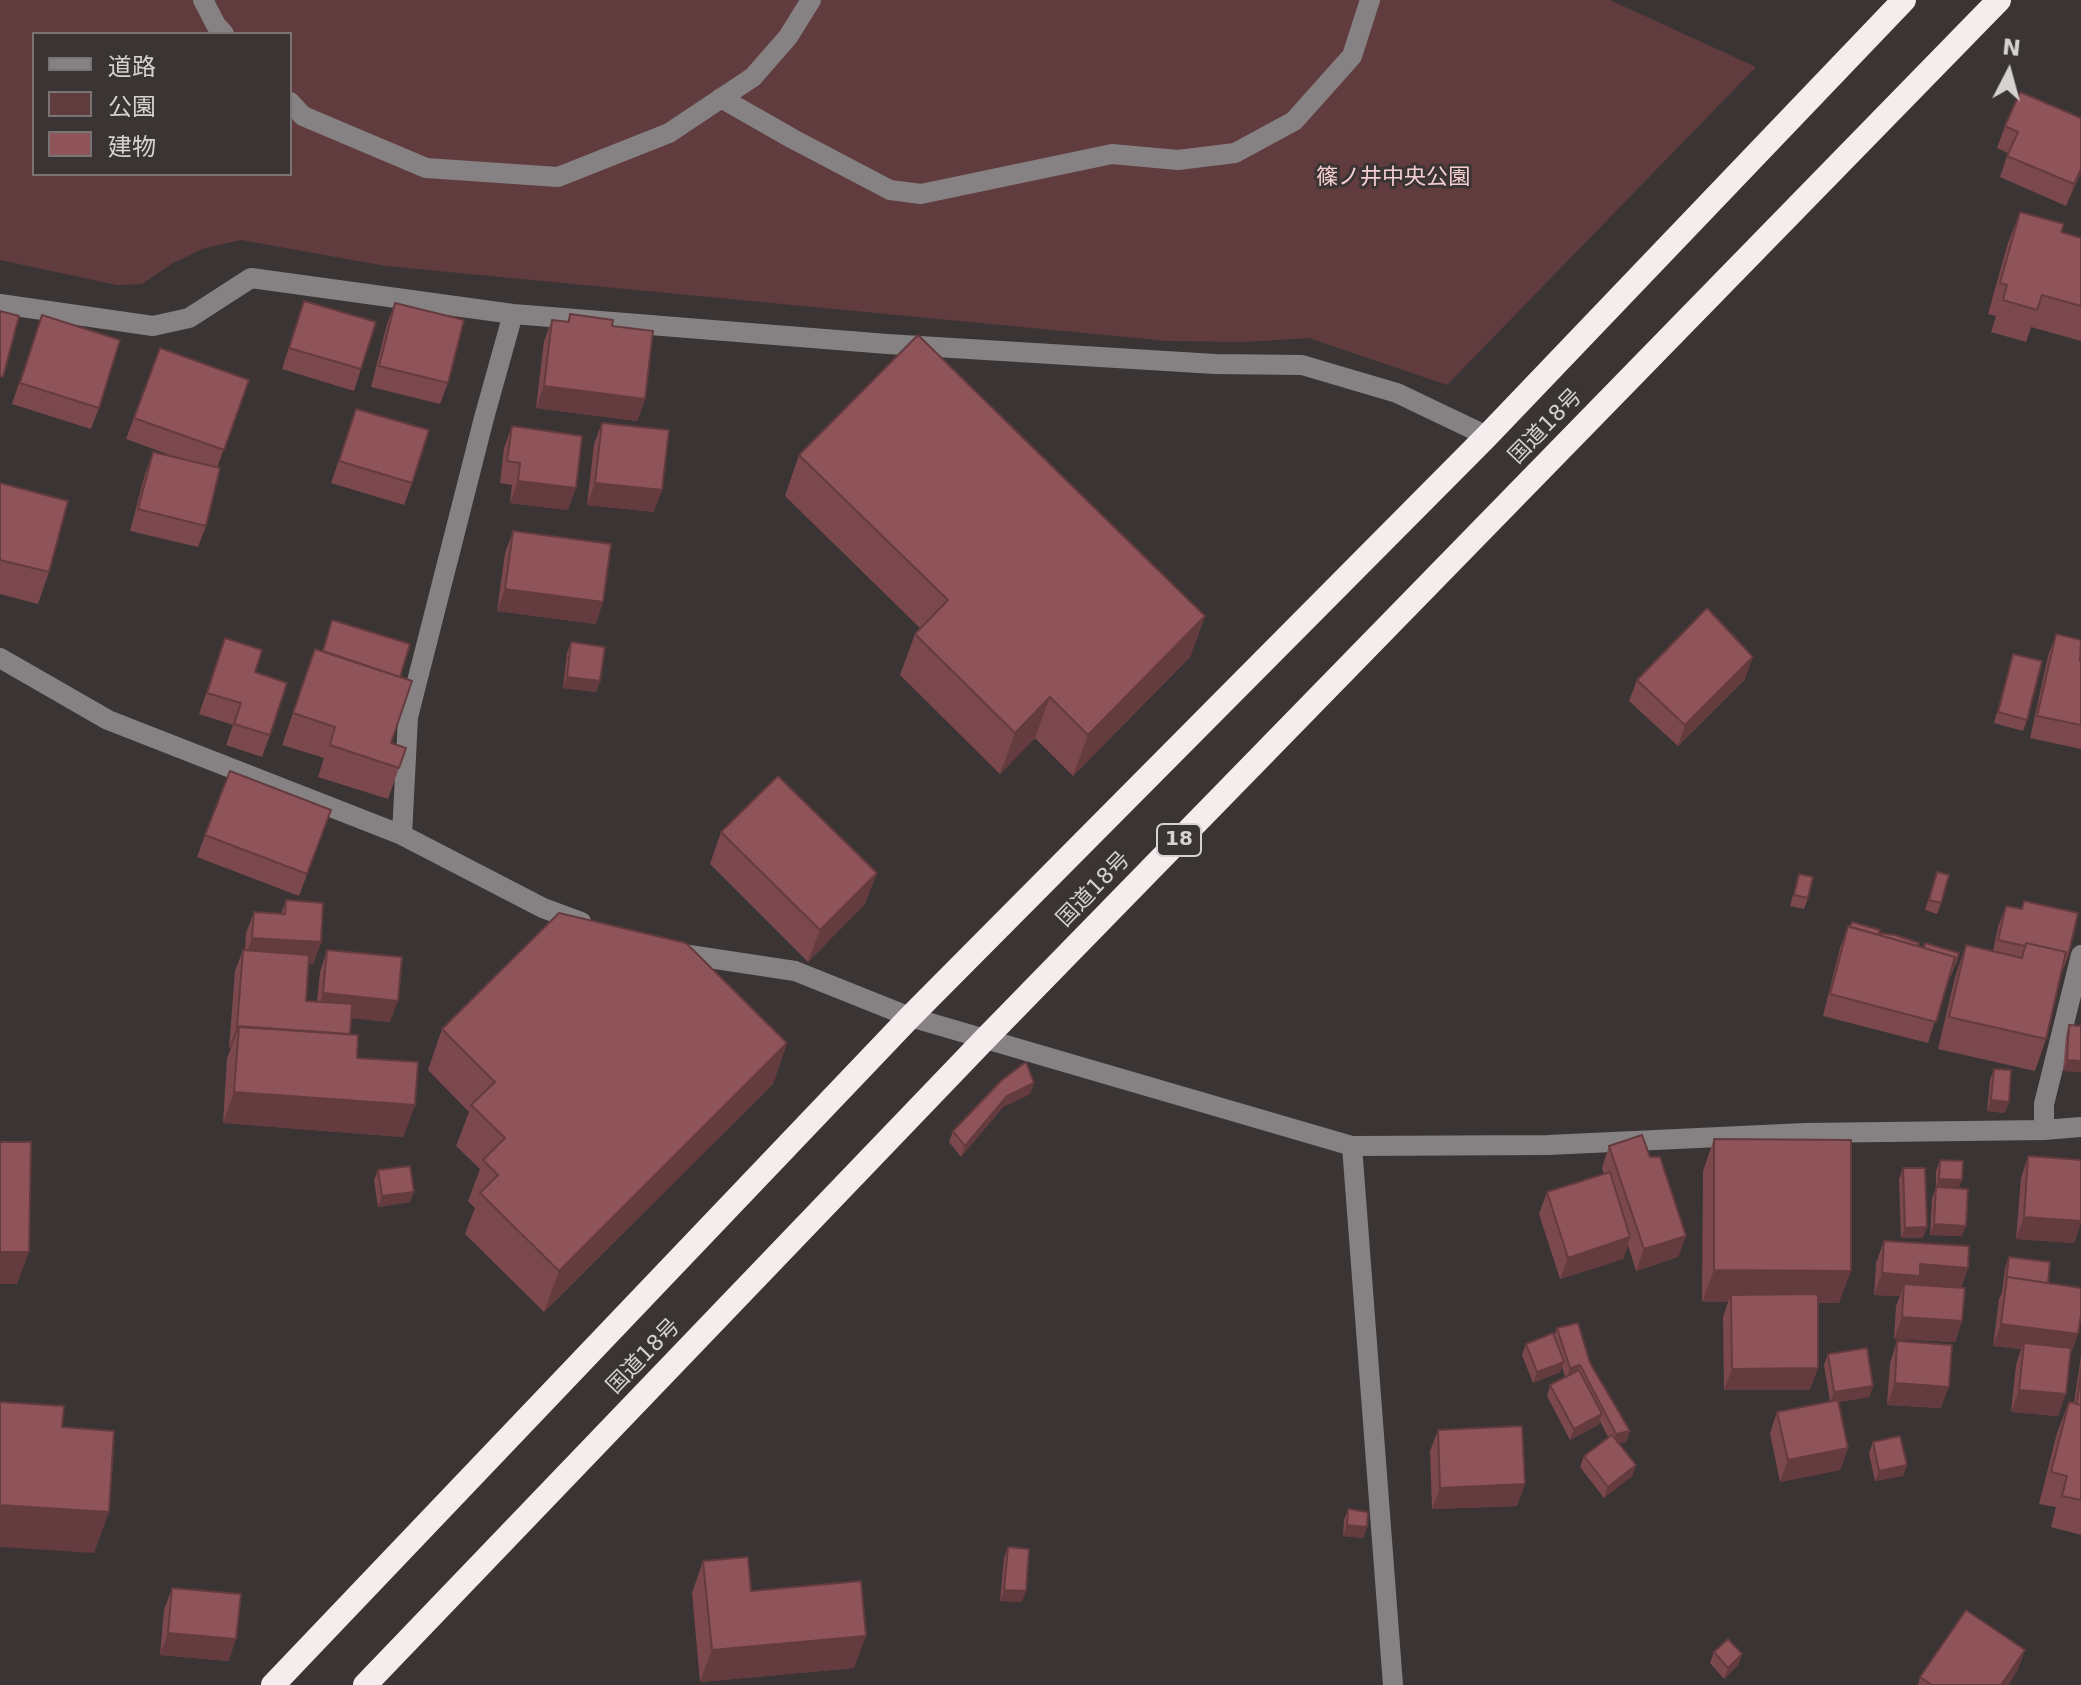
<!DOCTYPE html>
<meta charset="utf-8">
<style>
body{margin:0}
#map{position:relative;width:2081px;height:1685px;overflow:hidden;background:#3b3434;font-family:"DejaVu Sans","Noto Sans JP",sans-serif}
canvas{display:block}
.legend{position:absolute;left:32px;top:32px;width:260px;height:144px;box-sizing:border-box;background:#3b3434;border:2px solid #797373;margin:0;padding:10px 14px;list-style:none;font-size:24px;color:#d7d2d2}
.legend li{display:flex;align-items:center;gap:16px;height:40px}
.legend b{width:40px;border:2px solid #797373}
.north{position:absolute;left:1969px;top:32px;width:80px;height:80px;-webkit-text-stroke:6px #3b3434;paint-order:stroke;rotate:6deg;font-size:22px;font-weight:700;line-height:32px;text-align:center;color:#d7d2d2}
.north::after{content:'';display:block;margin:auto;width:28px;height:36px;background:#d7d2d2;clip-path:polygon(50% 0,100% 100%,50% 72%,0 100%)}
</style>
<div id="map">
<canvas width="2081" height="1685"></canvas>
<ul class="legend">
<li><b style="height:10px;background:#868283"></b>道路</li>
<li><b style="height:22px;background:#613c3f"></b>公園</li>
<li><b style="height:22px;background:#8f5459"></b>建物</li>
</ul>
<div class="north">N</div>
</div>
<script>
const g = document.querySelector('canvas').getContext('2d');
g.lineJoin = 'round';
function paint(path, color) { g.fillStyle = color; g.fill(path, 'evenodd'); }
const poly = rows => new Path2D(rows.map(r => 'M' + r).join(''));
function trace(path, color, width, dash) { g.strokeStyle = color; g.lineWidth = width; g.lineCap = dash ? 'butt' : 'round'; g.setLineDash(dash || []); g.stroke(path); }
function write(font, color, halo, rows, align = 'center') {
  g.font = font + ' "DejaVu Sans","Noto Sans JP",sans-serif'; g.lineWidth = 6; g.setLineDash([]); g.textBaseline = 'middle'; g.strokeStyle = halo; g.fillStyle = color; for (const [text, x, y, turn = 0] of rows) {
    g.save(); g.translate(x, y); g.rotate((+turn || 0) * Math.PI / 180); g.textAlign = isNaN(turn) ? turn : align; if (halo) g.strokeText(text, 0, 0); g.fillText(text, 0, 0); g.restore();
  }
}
paint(poly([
 [0,0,1610,0,1756,67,1447,385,1309,338,1245,342,1168,341,386,266,241,240,205,248,173,263,142,284,117,285,0,260],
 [34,34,290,34,290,174,34,174]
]), '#613c3f');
trace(poly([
 [203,0,216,25,224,34],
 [721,98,793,139,890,190,921,194,1112,154,1178,160,1235,153,1294,121,1352,56,1370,0],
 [290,102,303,116,426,168,558,177,669,133,753,77,788,37,811,0],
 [0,304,153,326,189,318,251,278,513,314,887,344,1215,364,1302,365,1397,393,1487,436],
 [0,658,108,720,402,835,543,908,581,922],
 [402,835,408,717,484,418,513,314],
 [676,953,795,971,910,1017,1352,1146,1548,1145,1805,1133,2044,1130,2081,1127],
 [2044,1130,2044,1104,2081,955],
 [1352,1146,1393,1685]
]), '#868283', 20);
trace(poly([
 [273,1685,910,1017,1487,436,1904,0],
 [365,1685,984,1040,1999,0]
]), '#f5eced', 24);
paint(poly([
 [2020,92,2081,173,2066,206,2000,177,2008,153,1997,148,2005,126],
 [2020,212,2061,232,2081,238,2081,341,2031,327,2026,342,1991,332,1996,316,1988,314,2008,243],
 [304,301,361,369,354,391,282,369],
 [395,303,448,383,440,404,371,387,387,324],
 [570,314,612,326,645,399,637,421,536,408,544,341,552,320,567,322],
 [42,315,99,408,91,429,12,404],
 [160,348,249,380,217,468,206,526,198,547,130,531,145,474,153,452,181,459,126,439],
 [356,409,412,483,404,505,331,483],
 [602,423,654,512,587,505,594,444],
 [512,426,568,510,510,503,512,485,500,483,504,448],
 [799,455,1205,616,1190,657,1073,776,1035,738,1000,774,900,675,915,634,920,628,785,496],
 [0,483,49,572,38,604,0,594],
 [513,531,596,624,497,611,505,553],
 [332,620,400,677,391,743,406,748,388,799,318,777,324,758,282,745,315,649,322,651],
 [2056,634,2081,661,2081,749,2030,738,2048,656],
 [225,638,270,735,262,757,226,745,233,725,199,714],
 [571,642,600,681,596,692,563,688,567,653],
 [2013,654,2027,720,2023,731,1994,723],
 [1745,679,1678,746,1629,701,1637,680],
 [331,810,299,896,197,857,205,835],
 [721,832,865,904,808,962,710,864],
 [1799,874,1808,898,1804,909,1790,906],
 [1933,883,1941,903,1937,914,1925,910],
 [286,900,321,942,313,964,309,963,306,1001,317,1002,320,972,327,950,390,1022,351,1018,350,1035,357,1058,415,1105,403,1137,223,1123,227,1058,231,1048,229,1048,235,971,243,950,245,950,246,933,254,912,281,914],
 [2024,901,2068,956,2061,975,2046,1039,2035,1071,1938,1049,1955,977,1966,945,1993,951,1998,927,2006,906,2021,909],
 [1848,926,1879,933,1924,948,1959,953,1951,976,1949,976,1928,1043,1823,1016,1840,948],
 [2069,1025,2081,1026,2081,1072,2063,1071,2066,1036],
 [442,1029,787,1043,773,1084,544,1312,465,1234,475,1208,468,1201,480,1169,456,1146,469,1112,428,1070],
 [1994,1069,2005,1113,1987,1111,1990,1080],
 [1034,1083,1030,1094,1003,1107,961,1157,949,1142,953,1131],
 [1714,1139,1839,1303,1818,1303,1810,1390,1724,1390,1723,1317,1728,1302,1702,1302,1703,1171],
 [1609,1146,1650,1157,1686,1236,1678,1257,1636,1271,1628,1245,1623,1259,1560,1279,1539,1214,1547,1192,1604,1174,1602,1168],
 [2028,1156,2081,1160,2081,1223,2074,1243,2016,1239,2021,1178],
 [1940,1160,1959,1189,1962,1236,1930,1235,1932,1198,1936,1189,1936,1171],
 [1903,1168,1923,1238,1901,1238,1899,1179],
 [378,1170,410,1202,378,1207,374,1180],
 [1884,1241,1968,1268,1961,1288,1962,1321,1955,1342,1894,1339,1896,1306,1900,1296,1874,1295,1876,1263],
 [2009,1257,2048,1283,2078,1334,2070,1356,2058,1416,2011,1412,2016,1365,2021,1349,1993,1346,1999,1299,2002,1292,2005,1268],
 [1557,1328,1590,1363,1630,1431,1626,1442,1618,1443,1636,1465,1632,1476,1604,1498,1580,1467,1584,1456,1608,1437,1600,1421,1598,1425,1570,1440,1547,1396,1550,1385,1565,1377,1562,1367,1560,1372,1533,1383,1522,1355,1526,1344,1554,1336],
 [1897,1341,1941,1408,1887,1405,1890,1363],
 [1828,1354,1873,1386,1869,1397,1839,1402,1848,1448,1840,1470,1780,1482,1770,1433,1777,1412,1830,1401,1824,1365],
 [2081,1356,2081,1535,2051,1527,2056,1507,2039,1504,2057,1433,2069,1402,2074,1403],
 [1438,1430,1525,1484,1517,1506,1432,1509,1430,1451],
 [1873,1442,1907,1465,1903,1476,1875,1481,1869,1453],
 [1348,1509,1367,1527,1363,1538,1343,1536,1344,1520],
 [1008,1547,1022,1602,1000,1601,1004,1558],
 [703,1561,751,1591,854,1668,700,1682,692,1593],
 [172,1588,229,1661,160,1655,164,1610],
 [2025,1650,2017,1671,2008,1685,1918,1685,1920,1677],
 [1714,1652,1742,1654,1738,1665,1724,1679,1710,1663]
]), '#7b484d');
paint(poly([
 [2081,169,2081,173,2066,206,2074,184],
 [544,386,645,399,637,421,536,408],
 [518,481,576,488,568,510,510,503],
 [595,483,662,490,654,512,587,505],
 [505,589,603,602,596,624,497,611],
 [1205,616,1190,657,1073,776,1088,735],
 [1753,657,1745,679,1678,746,1685,725],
 [567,677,600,681,596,692,563,688],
 [1050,697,1035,738,1000,774,1015,733],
 [877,873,865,904,808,962,820,930],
 [252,938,321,942,313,964,244,959],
 [323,993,398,1001,390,1022,316,1015],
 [237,1026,350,1034,239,1027,231,1048,229,1048],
 [787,1043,773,1084,544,1312,559,1271],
 [2067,1060,2081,1061,2081,1072,2063,1071],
 [1034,1083,1030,1094,1003,1107,961,1157,965,1146,1007,1096],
 [234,1092,415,1105,403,1137,223,1123],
 [1991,1100,2009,1102,2005,1113,1987,1111],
 [1939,1179,1962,1180,1958,1190,1935,1189],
 [414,1192,410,1202,378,1207,382,1196],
 [2024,1217,2081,1221,2081,1223,2074,1243,2016,1239],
 [1934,1224,1966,1226,1962,1236,1930,1235],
 [1927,1227,1923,1238,1901,1238,1905,1228],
 [1686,1236,1678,1257,1636,1271,1644,1249],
 [1630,1237,1623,1259,1560,1279,1568,1258],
 [0,1252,29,1252,17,1284,0,1284],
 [1920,1264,1968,1268,1960,1290,1904,1284,1900,1296,1874,1295,1882,1273],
 [1714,1270,1851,1271,1839,1303,1731,1302,1731,1295,1728,1302,1702,1302],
 [1902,1317,1962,1321,1955,1342,1894,1339],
 [2001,1324,2078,1334,2070,1356,2024,1343,2021,1349,1993,1346],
 [1564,1362,1560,1372,1533,1383,1537,1372],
 [1580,1365,1576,1376,1566,1379,1570,1368],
 [1818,1368,1810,1390,1724,1390,1732,1369],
 [1895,1383,1949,1387,1941,1408,1887,1405],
 [1873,1386,1869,1397,1830,1403,1834,1392],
 [2019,1390,2066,1394,2058,1416,2011,1412],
 [1602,1414,1598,1425,1570,1440,1574,1429],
 [1630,1431,1626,1442,1612,1445,1616,1434],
 [1848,1448,1840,1470,1780,1482,1788,1460],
 [1636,1465,1632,1476,1604,1498,1608,1487],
 [1907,1465,1903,1476,1875,1481,1879,1471],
 [1525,1484,1517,1506,1432,1509,1440,1488],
 [0,1505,109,1512,94,1553,0,1547],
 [1347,1525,1367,1527,1363,1538,1343,1536],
 [1004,1590,1026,1591,1022,1602,1000,1601],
 [168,1633,236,1639,229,1661,160,1655],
 [866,1636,854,1668,700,1682,712,1650],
 [2025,1650,2017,1671,2008,1685,2001,1685],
 [1742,1654,1738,1665,1724,1679,1728,1668]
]), '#643b3e');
const building = poly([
 [2020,92,2081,118,2081,169,2074,184,2007,156,2018,132,2005,126,2020,92],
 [2020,212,2064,224,2061,232,2081,238,2081,306,2042,295,2037,310,2003,300,2007,285,2000,283,2020,212],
 [304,301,376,322,361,369,289,348,304,301],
 [395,303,464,320,448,383,379,366,395,303],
 [0,311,19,316,3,377,0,376,0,311],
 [570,314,613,320,612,326,653,331,645,399,544,386,552,320,569,322,570,314],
 [42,315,120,340,99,408,20,383,42,315],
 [918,335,1205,616,1088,735,1050,697,1015,733,915,634,948,600,799,455,918,335],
 [160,348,249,380,224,450,134,418,160,348],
 [356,409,429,430,412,483,339,461,356,409],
 [602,423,669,430,662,490,595,483,602,423],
 [512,426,582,436,576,488,518,481,520,463,507,461,512,426],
 [153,452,220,468,206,526,138,509,153,452],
 [0,483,68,501,49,572,0,560,0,483],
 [513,531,611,544,603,602,505,589,513,531],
 [1707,608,1753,657,1685,725,1637,680,1707,608],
 [332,620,410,644,400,677,323,651,332,620],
 [2056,634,2081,640,2080,661,2081,661,2081,725,2037,716,2056,634],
 [225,638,262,650,255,672,287,683,270,735,234,724,241,703,207,693,225,638],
 [571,642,605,647,600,681,567,677,571,642],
 [315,649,412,681,391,743,406,748,399,768,330,745,335,727,293,713,315,649],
 [2013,654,2042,661,2027,720,1998,712,2013,654],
 [230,771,331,810,307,874,205,835,230,771],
 [778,776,877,873,820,930,721,832,778,776],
 [1937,872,1949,875,1941,903,1929,900,1937,872],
 [1799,874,1813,877,1808,898,1794,895,1799,874],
 [286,900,323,903,321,942,252,938,254,912,285,914,286,900],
 [2024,901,2078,913,2068,956,2065,956,2066,952,2026,943,2025,946,1998,940,2006,906,2022,909,2024,901],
 [559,913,686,943,787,1043,559,1271,480,1193,498,1175,483,1160,505,1138,471,1105,495,1082,442,1029,559,913],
 [1852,922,1880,930,1879,933,1895,935,1919,943,1918,946,1850,927,1852,922],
 [1848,926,1955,957,1936,1022,1830,994,1848,926],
 [1925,943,1959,953,1955,965,1953,965,1955,957,1924,948,1925,943],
 [2026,943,2066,952,2046,1039,1949,1017,1966,945,2022,958,2026,943],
 [243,950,309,955,306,1001,352,1004,350,1034,237,1026,243,950],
 [327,950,402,957,398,1001,323,993,327,950],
 [2069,1025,2081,1026,2081,1061,2067,1060,2069,1025],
 [239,1027,358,1035,357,1058,418,1062,415,1105,234,1092,239,1027],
 [1026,1062,1034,1083,1007,1096,965,1146,953,1131,1002,1080,1026,1062],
 [1994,1069,2011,1070,2009,1102,1991,1100,1994,1069],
 [1642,1135,1650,1157,1660,1157,1686,1236,1644,1249,1609,1146,1642,1135],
 [1714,1139,1851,1140,1851,1271,1714,1270,1714,1139],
 [0,1142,31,1142,29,1252,0,1252,0,1142],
 [2028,1156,2081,1160,2081,1221,2024,1217,2028,1156],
 [1940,1160,1963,1161,1962,1180,1939,1179,1940,1160],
 [410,1166,414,1192,382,1196,378,1170,410,1166],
 [1903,1168,1925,1168,1927,1227,1905,1228,1903,1168],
 [1610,1172,1630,1237,1568,1258,1547,1192,1610,1172],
 [1936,1187,1968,1189,1966,1226,1934,1224,1936,1187],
 [1884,1241,1969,1246,1968,1268,1920,1264,1920,1276,1882,1273,1884,1241],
 [2009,1257,2050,1262,2048,1283,2007,1277,2006,1281,2009,1257],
 [2007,1277,2081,1288,2081,1315,2078,1334,2001,1324,2007,1277],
 [1904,1284,1965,1288,1962,1321,1902,1317,1904,1284],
 [1818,1294,1818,1368,1732,1369,1731,1295,1818,1294],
 [1578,1323,1590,1363,1630,1431,1616,1434,1580,1365,1570,1368,1557,1328,1578,1323],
 [1553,1333,1564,1362,1537,1372,1526,1344,1553,1333],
 [1897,1341,1952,1345,1949,1387,1895,1383,1897,1341],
 [2024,1343,2071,1348,2066,1394,2019,1390,2024,1343],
 [1867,1348,1873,1386,1834,1392,1828,1354,1867,1348],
 [1579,1370,1602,1414,1574,1429,1550,1385,1579,1370],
 [2081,1370,2081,1405,2077,1404,2081,1370],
 [1838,1400,1848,1448,1788,1460,1777,1412,1838,1400],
 [0,1402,64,1406,62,1427,114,1431,109,1512,0,1505,0,1402],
 [2069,1402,2081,1405,2081,1500,2062,1496,2067,1476,2051,1472,2069,1402],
 [1522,1426,1525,1484,1440,1488,1438,1430,1522,1426],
 [1612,1435,1636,1465,1608,1487,1584,1456,1612,1435],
 [1900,1436,1907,1465,1879,1471,1873,1442,1900,1436],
 [1348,1509,1368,1512,1367,1527,1347,1525,1348,1509],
 [1008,1547,1029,1549,1026,1591,1004,1590,1008,1547],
 [748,1557,751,1591,861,1581,866,1636,712,1650,703,1561,748,1557],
 [172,1588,241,1594,236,1639,168,1633,172,1588],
 [1966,1610,2025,1650,2001,1685,1932,1685,1920,1677,1966,1610],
 [1728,1639,1742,1654,1728,1668,1714,1652,1728,1639]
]);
paint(building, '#8f5459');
trace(building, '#643b3e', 2);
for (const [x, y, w] of [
 [1179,840,44]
]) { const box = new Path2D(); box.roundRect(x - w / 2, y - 16, w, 32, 6); g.fillStyle = '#3b3434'; g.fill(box); trace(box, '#d7d2d2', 2); }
write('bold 20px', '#d7d2d2', null, [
 ["18",1179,840]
]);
write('22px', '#f4ced0', '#3b3434', [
 ["篠ノ井中央公園",1393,178]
]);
write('22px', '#d7d2d2', '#3b3434', [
 ["国道18号",1546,427,-46],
 ["国道18号",1094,890,-46],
 ["国道18号",644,1357,-46]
]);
</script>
